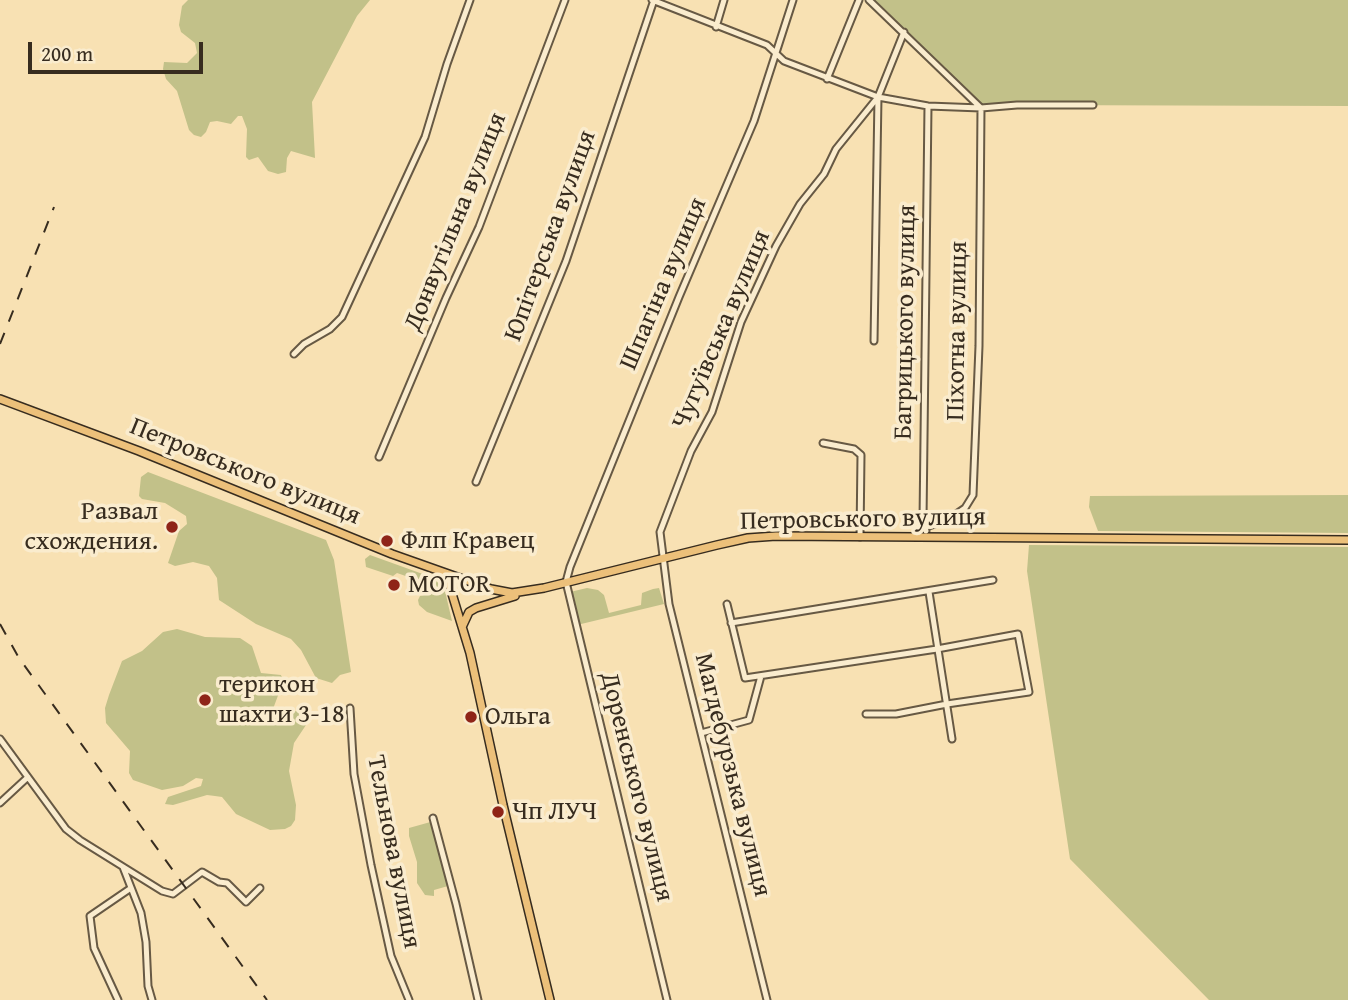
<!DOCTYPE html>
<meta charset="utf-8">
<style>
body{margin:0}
#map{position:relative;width:1348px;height:1000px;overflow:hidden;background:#f8e1b3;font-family:"Gentium Book Plus",serif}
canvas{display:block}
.scale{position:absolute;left:28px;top:42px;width:175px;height:32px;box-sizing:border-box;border:4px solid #372c1f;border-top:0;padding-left:9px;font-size:21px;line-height:24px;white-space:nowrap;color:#372c1f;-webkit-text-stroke:5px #faecce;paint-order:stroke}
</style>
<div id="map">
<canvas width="1348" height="1000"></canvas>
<div class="scale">200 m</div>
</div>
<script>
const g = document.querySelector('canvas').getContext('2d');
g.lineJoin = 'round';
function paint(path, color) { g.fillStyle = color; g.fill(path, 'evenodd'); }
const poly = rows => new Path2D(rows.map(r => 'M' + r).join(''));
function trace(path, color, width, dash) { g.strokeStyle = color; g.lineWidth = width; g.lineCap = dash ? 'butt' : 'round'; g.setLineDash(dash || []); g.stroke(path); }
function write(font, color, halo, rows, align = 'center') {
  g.font = font + ' "Gentium Book Plus",serif'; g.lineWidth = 7; g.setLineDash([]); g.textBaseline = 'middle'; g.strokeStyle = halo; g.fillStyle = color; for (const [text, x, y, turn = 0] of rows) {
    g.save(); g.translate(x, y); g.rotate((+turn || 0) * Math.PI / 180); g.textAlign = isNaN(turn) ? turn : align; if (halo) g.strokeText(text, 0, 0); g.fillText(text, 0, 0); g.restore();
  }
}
paint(poly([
 [188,0,370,0,357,16,312,102,315,158,291,151,287,158,286,172,278,174,268,171,258,157,249,160,246,157,247,129,242,116,238,116,231,124,217,121,210,122,206,132,201,137,194,135,189,130,177,91,166,79,163,69,164,62,187,63,197,53,195,43,181,32,179,25,182,6],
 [869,0,1348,0,1348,106,1017,105,981,108],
 [148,472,326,540,334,560,351,672,340,675,332,683,316,678,301,650,291,639,256,624,219,600,217,578,209,566,193,562,175,566,168,563,179,531,187,524,186,516,165,503,142,499,139,496,141,477],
 [1348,495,1348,533,1098,531,1089,507,1090,496],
 [1029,545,1348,547,1348,1000,1209,1000,1070,859,1027,571],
 [370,555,431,577,440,584,445,591,452,621,427,612,419,605,418,600,420,596,424,595,424,587,417,585,420,581,397,573,393,576,366,567,365,559],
 [587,588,598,590,604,595,609,613,641,605,642,593,653,589,659,588,664,604,577,625,570,592],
 [177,629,205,637,240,638,252,646,261,673,281,675,283,682,273,709,275,716,281,719,288,718,299,708,305,711,306,725,294,743,289,771,296,805,295,820,291,826,285,829,270,830,236,814,222,797,215,796,207,795,173,805,165,804,168,797,201,786,203,779,196,778,183,786,162,790,133,780,129,773,130,751,106,723,105,708,109,695,122,661,142,651,163,632],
 [434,821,448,886,434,890,434,896,425,895,417,883,417,862,409,836,409,828]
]), '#c2c189');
const minor = poly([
 [652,0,767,45,784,61,878,97,928,106,981,108,1017,105,1093,105],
 [869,0,981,108,979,346,973,495,965,508,949,519,926,527],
 [716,27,724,0],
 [827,79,859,0],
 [874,341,878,97],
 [294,354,304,344,330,329,342,317,425,137,447,64,470,0],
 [823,443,854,449,861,455,860,537],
 [379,457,446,298,479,227,565,0],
 [476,482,566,261,654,0],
 [926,531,923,520,928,106],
 [929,592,952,739],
 [727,604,745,678,937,649,1018,634,1029,692,947,704,896,714,866,714],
 [731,623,993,580],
 [350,708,354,774,371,865,391,956,409,1000],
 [701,733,749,720,761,676],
 [0,739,66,829,80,840,162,891,173,894,202,872,219,882,227,883,246,902,260,888],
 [0,803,28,777],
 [433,818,456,904,478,1000],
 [123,867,141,913,146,942,148,986,152,1000],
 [118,1000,94,948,90,916,131,888],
 [667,1000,566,582,570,567,679,297,754,121,793,0],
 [767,1000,669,604,660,532,691,451,712,412,741,322,776,246,800,204,824,174,836,149,878,97,904,32]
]);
const major = poly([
 [0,399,139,451,392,554,491,589,512,593,544,588,717,545,748,538,776,536,1348,540],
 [446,574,470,653,503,805,550,1000],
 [463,625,469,612,476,608,515,596]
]);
trace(minor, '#675944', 9);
trace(major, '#372c1f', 10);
trace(minor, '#faecce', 5);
trace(major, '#ecc07a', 7);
trace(poly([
 [0,344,54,207],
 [0,624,19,658,267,1000]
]), '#372c1f', 2, [12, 12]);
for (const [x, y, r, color] of [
 [172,527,7,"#8f2418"],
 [387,541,7,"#8f2418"],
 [394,585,7,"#8f2418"],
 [205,700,7,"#8f2418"],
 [471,717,7,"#8f2418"],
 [498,812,7,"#8f2418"]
]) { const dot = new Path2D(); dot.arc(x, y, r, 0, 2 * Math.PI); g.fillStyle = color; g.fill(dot); trace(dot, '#faecce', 2.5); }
write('26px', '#372c1f', '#faecce', [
 ["Донвугільна вулиця",456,222,-68],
 ["Юпітерська вулиця",551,236,-70],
 ["Шпагіна вулиця",664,284,-67],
 ["Багрицького вулиця",906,322,-89],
 ["Чугуївська вулиця",722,330,-67],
 ["Піхотна вулиця",958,331,-89],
 ["Петровського вулиця",245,472,22],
 ["Петровського вулиця",863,520,-1],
 ["Магдебурзька вулиця",732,775,76],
 ["Доренського вулиця",636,787,76],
 ["Тельнова вулиця",393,852,79]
]);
write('26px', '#372c1f', '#faecce', [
 ["Развал",158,512,"right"],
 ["схождения.",158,542,"right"],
 ["Флп Кравец",401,541],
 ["MOTOR",408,585],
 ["терикон",219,685],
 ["шахти 3-18",219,715],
 ["Ольга",485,717],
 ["Чп ЛУЧ",512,812]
], 'left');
</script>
